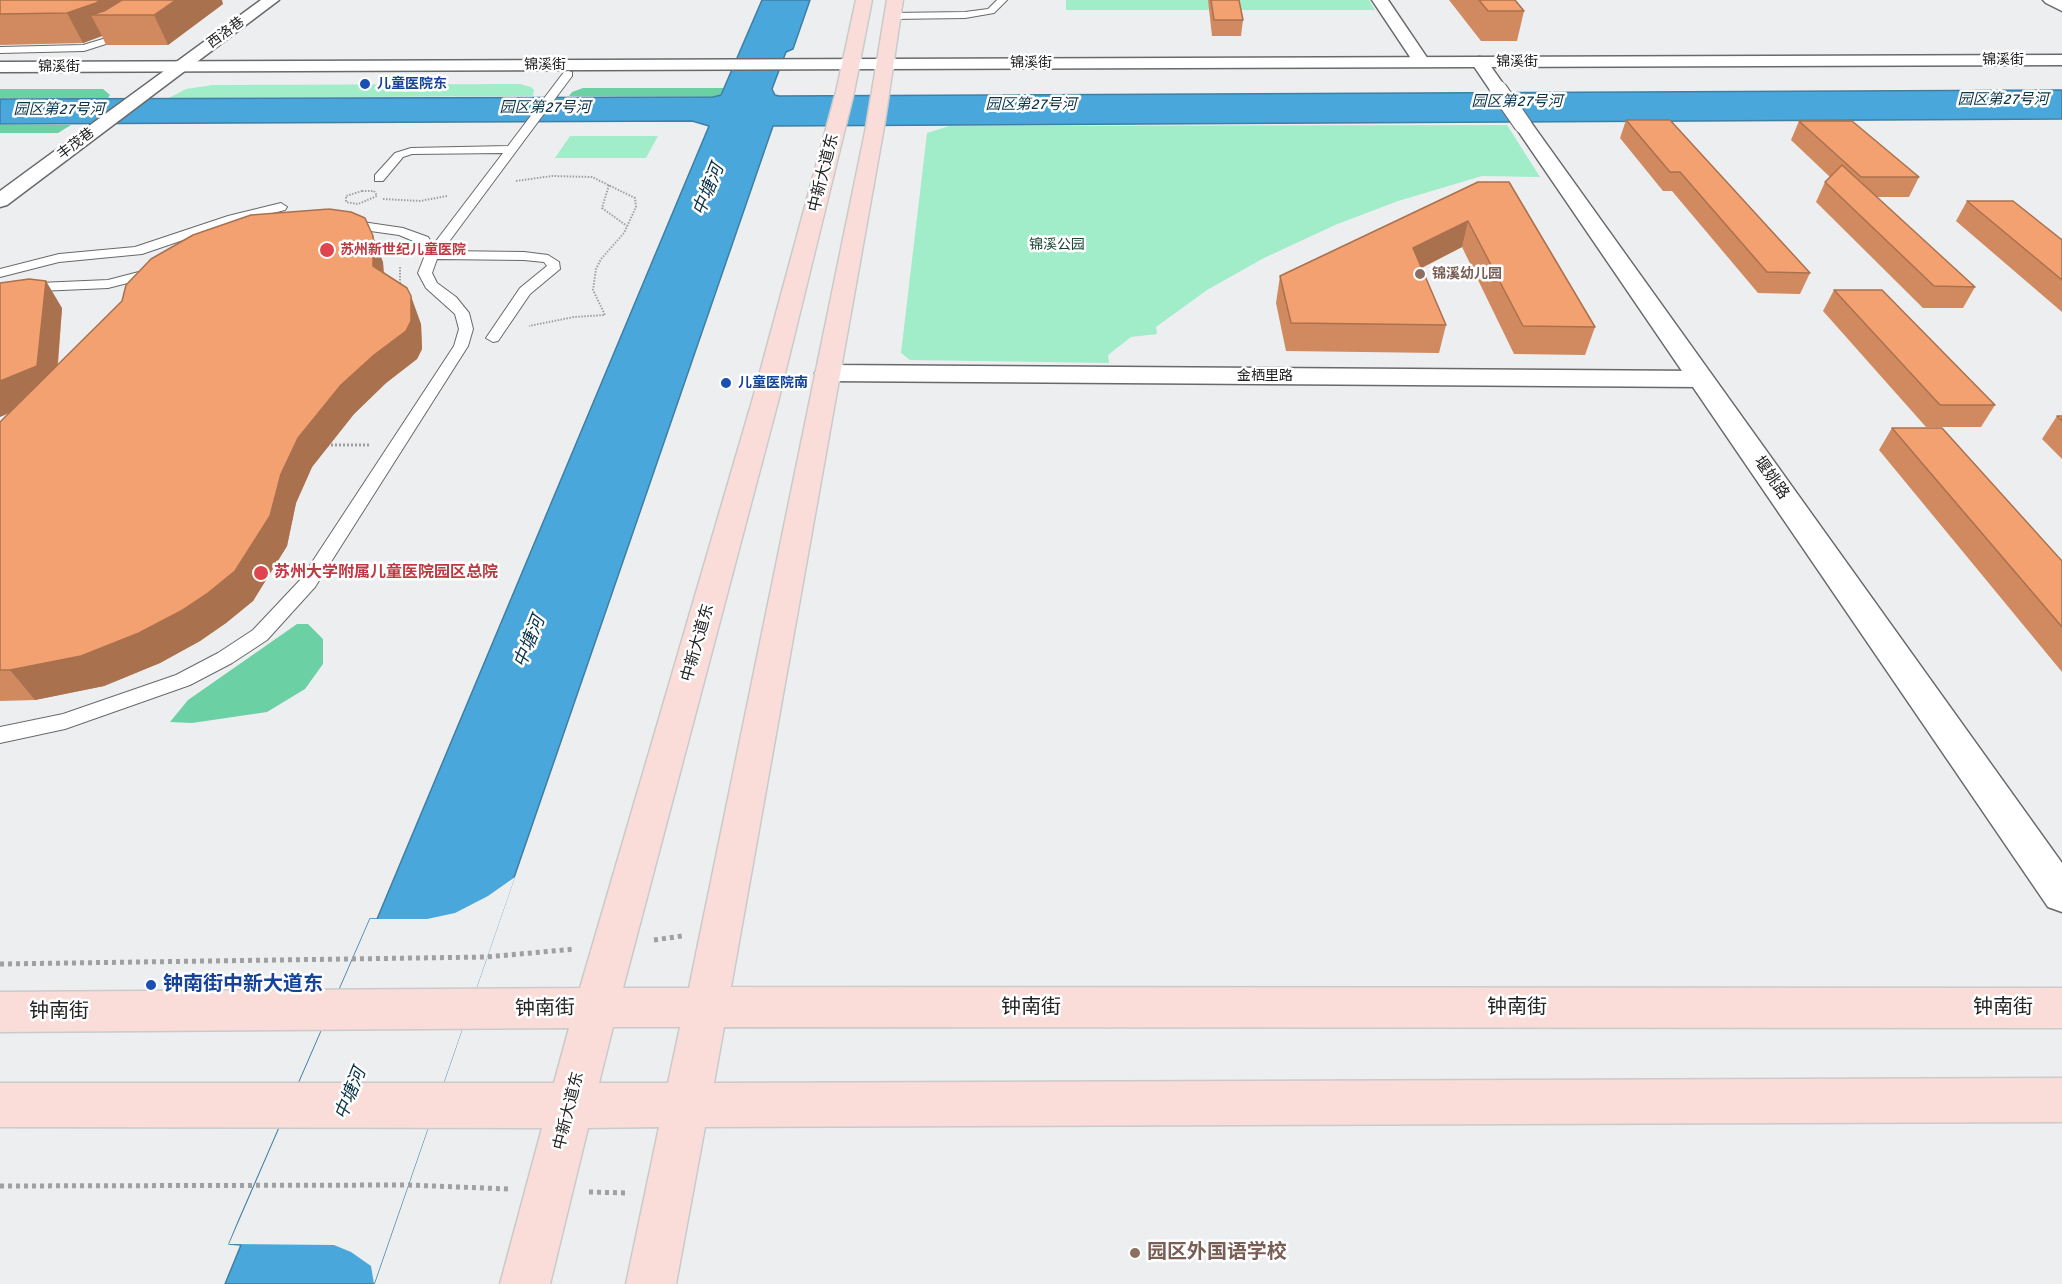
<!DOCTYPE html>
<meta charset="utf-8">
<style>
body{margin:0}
canvas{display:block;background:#edeef0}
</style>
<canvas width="2062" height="1284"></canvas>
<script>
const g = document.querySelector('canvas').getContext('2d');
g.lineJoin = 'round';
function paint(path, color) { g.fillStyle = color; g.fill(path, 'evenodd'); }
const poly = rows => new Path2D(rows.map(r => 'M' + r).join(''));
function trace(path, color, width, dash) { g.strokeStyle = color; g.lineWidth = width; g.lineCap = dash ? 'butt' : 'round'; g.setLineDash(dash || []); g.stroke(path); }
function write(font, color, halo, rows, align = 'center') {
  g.font = font + ' Signika,"Noto Sans SC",sans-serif'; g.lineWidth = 5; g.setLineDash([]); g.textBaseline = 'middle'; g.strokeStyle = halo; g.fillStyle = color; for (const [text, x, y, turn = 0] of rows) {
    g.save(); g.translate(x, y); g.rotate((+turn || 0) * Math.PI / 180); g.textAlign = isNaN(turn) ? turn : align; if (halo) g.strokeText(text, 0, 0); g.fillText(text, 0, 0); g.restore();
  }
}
paint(poly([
 [1066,0,1369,0,1375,10,1066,10],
 [520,84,531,87,534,90,533,96,169,98,186,89,213,85],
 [1507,125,1540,177,1482,176,1398,201,1335,225,1264,258,1207,290,1156,327,1157,334,1131,337,1108,355,1109,363,910,360,901,353,927,133,949,126],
 [570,136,658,136,646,158,555,158]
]), '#a1edc9');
paint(poly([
 [583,88,724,88,721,95,713,97,569,96,572,92],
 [0,89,103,89,110,95,108,98,0,98],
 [0,125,71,125,58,133,0,133],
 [297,624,308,624,323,639,323,664,305,689,267,712,192,723,170,722,188,700]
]), '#6bd1a4');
const water = poly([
 [762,0,810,0,793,49,786,52,772,89,775,95,779,96,2062,90,2062,119,773,126,374,1284,225,1284,241,1245,229,1244,239,1220,370,919,377,919,709,126,692,121,0,124,0,99,713,97,721,95,724,88,762,0]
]);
paint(water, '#49a7db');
trace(water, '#3e7fa4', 1.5);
paint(poly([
 [515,877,374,1284,371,1266,351,1252,334,1245,229,1244,370,919,427,919,455,913,488,896]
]), '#edeef0');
const service = poly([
 [997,0,1007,0,994,13,965,18,892,19,887,16,892,13,965,12,988,9,997,0],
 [124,26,132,28,109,43,84,51,0,53,0,47,83,45,103,39,124,26],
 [568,71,572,72,572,76,442,251,524,252,548,255,559,262,560,269,530,294,498,341,493,342,486,338,520,288,547,266,544,262,524,260,437,259,432,273,437,283,456,297,469,313,473,329,468,346,315,587,267,640,232,663,190,685,65,729,0,743,0,727,63,714,176,675,218,653,253,630,301,579,454,346,459,329,455,314,426,288,418,273,425,255,418,243,399,235,342,227,336,223,342,219,403,228,428,237,433,245,503,153,412,154,403,157,383,181,375,181,375,175,395,153,411,148,508,146,564,72,568,71],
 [281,203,287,207,285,210,236,222,142,254,59,262,0,277,0,269,59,254,135,247,228,216,281,203],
 [158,267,165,271,163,274,108,288,39,291,0,299,0,291,39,283,108,280,158,267]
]);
const minor = poly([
 [1372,0,1388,0,1430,62,1428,66,1416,66,1372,0],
 [828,365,1701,371,1710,374,1714,379,1710,384,1701,387,828,381,819,378,815,373,819,368,828,365]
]);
const tertiary = poly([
 [261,0,279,0,7,205,0,207,0,191,261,0],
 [2043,0,2062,0,2062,11,2046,3,2043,0],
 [1479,57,1485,58,1504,85,1507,89,1504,93,1492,93,1471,62,1479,57],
 [1523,119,1530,121,2062,863,2062,912,2048,907,1514,125,1523,119]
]);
const secondary = poly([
 [2062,55,2062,65,0,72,0,62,2062,55]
]);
const primary = poly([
 [856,0,872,0,854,92,779,398,623,988,689,988,866,127,887,0,903,0,884,127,731,987,2062,988,2062,1028,724,1027,714,1083,2062,1078,2062,1122,705,1127,676,1284,626,1284,659,1127,588,1128,550,1284,500,1284,542,1128,0,1127,0,1083,554,1083,569,1028,0,1032,0,992,580,988,753,398,836,92,856,0],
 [613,1027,680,1027,668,1083,599,1083,613,1027]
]);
trace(service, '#68696b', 2);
trace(minor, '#68696b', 3);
trace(tertiary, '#68696b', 3);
trace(secondary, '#68696b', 3);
trace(primary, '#cacaca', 3);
trace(poly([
 [516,181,552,176,592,177,635,198,636,207,624,233,601,259,596,269,593,290,605,315,574,317,529,326],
 [609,185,602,208,627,226],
 [362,191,374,191,377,196,358,204,346,202,346,196,362,191],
 [383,199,420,201,447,196],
 [400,267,400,286]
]), '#a0a0a2', 2, [1.5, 1.5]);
trace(poly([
 [327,445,369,445]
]), '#a0a0a2', 3, [2, 2]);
trace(poly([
 [654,940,682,936],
 [0,964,486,957,575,949],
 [0,1186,408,1185,509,1189],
 [589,1192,629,1193]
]), '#a0a0a2', 5, [4, 4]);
paint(service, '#fff');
paint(minor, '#fff');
paint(tertiary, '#fff');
paint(secondary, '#fff');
paint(primary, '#faddd9');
const tertiaryBridge = poly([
 [1498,89,1523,125]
]);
trace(tertiaryBridge, '#68696b', 19, []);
trace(tertiaryBridge, '#fff', 17);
paint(poly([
 [0,0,223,4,168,45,106,45,102,36,83,43,0,45],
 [1208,0,1239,0,1243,20,1241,36,1212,36],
 [1449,0,1515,0,1524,11,1517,41,1481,41],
 [1626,120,1810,273,1800,294,1758,293,1672,191,1663,191,1620,138],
 [1799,121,1919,177,1909,197,1876,197,1975,287,1963,308,1923,308,1816,202,1825,182,1830,177,1791,140],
 [1509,182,1595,327,1585,355,1514,354,1462,247,1422,268,1446,325,1439,353,1286,351,1276,303,1280,276],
 [1967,201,2062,240,2062,312,1956,221],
 [383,262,384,272,421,324,422,349,417,359,386,383,354,414,312,467,296,503,287,546,253,601,226,623,200,641,160,663,104,686,35,700,0,701,0,422,8,414,62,308,58,365],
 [1834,290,1995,405,1981,427,1926,427,1823,311],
 [2057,416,2062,416,2062,459,2042,439],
 [1892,428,2062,561,2062,672,1879,450]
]), '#d18a60');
paint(poly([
 [101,0,176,0,91,15,102,36,83,43,67,13],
 [176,0,222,0,223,4,168,45,154,15],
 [1468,221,1462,247,1407,275,1413,248],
 [373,236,383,262,384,292,373,266],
 [46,281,62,308,55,394,0,417,0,381],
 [411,296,421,324,422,349,417,359,386,383,354,414,312,467,296,503,287,546,253,601,226,623,200,641,160,663,104,686,35,700,10,670,281,474,298,438]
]), '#aa714e');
const building = poly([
 [0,0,101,0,96,3,67,13,0,14,0,0],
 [122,0,176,0,154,15,91,15,104,11,122,0],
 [1211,0,1239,0,1243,20,1214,20,1211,0],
 [1479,0,1515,0,1524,11,1488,11,1479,0],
 [1626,120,1670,120,1810,273,1767,272,1680,172,1670,172,1626,120],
 [1799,121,1852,121,1919,177,1861,177,1799,121],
 [1842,165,1975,287,1934,286,1825,182,1842,165],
 [1478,182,1509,182,1595,327,1523,326,1468,221,1413,248,1446,325,1291,323,1280,276,1478,182],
 [1967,201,2013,201,2062,240,2062,280,1967,201],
 [329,209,351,212,365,218,373,236,373,266,407,288,411,296,411,321,406,331,374,355,341,385,298,438,281,474,270,516,235,571,208,593,181,611,139,633,81,656,10,670,0,670,0,422,122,301,126,285,151,259,193,235,251,215,329,209],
 [29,279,46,281,37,366,0,381,0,283,29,279],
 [1834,290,1882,290,1995,405,1940,405,1834,290],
 [2057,416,2062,416,2062,421,2057,416],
 [1892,428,1942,428,2062,561,2062,627,1892,428]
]);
paint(building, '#f3a170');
trace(building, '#aa714e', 1.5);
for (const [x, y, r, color] of [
 [365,84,6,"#1a4fb4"],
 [327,250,8,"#e0444e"],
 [1420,274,6,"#8d6e63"],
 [726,383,6,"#1a4fb4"],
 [261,573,8,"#e0444e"],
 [151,985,6,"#1a4fb4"],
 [1135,1253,6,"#8d6e63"]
]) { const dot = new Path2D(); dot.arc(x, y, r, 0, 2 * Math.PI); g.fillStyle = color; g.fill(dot); trace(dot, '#fff', 2); }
write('14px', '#232324', '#fff', [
 ["西洛巷",226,33,-36],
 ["锦溪街",2003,60],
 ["锦溪街",1517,62],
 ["锦溪街",1031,63],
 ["锦溪街",545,65],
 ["锦溪街",59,67],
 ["丰茂巷",76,144,-37],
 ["金栖里路",1265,376]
]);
write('bold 14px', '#164399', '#fff', [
 ["儿童医院东",377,84],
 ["儿童医院南",738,383]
], 'left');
write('14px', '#1d4836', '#fff', [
 ["锦溪公园",1057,245]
]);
write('bold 14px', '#be3a42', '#fff', [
 ["苏州新世纪儿童医院",340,250]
], 'left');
write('bold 14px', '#785e54', '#fff', [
 ["锦溪幼儿园",1432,274]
], 'left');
write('italic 15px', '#093348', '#fff', [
 ["园区第27号河",2003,100],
 ["园区第27号河",1517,102],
 ["园区第27号河",1031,105],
 ["园区第27号河",545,108],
 ["园区第27号河",59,110]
]);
write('16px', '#232324', '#fff', [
 ["中新大道东",824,173,-76],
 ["堰姚路",1771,478,55],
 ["中新大道东",698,643,-74],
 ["中新大道东",569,1111,-76]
]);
write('bold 16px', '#be3a42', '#fff', [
 ["苏州大学附属儿童医院园区总院",274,573]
], 'left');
write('italic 18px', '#093348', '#fff', [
 ["中塘河",709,190,-68],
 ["中塘河",530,642,-68],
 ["中塘河",351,1094,-68]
]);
write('bold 20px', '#164399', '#fff', [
 ["钟南街中新大道东",163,985]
], 'left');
write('20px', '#232324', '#fff', [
 ["钟南街",1031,1008],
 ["钟南街",1517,1008],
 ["钟南街",2003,1008],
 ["钟南街",545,1009,-1],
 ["钟南街",59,1012]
]);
write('bold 20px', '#785e54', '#fff', [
 ["园区外国语学校",1147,1253]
], 'left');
</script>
